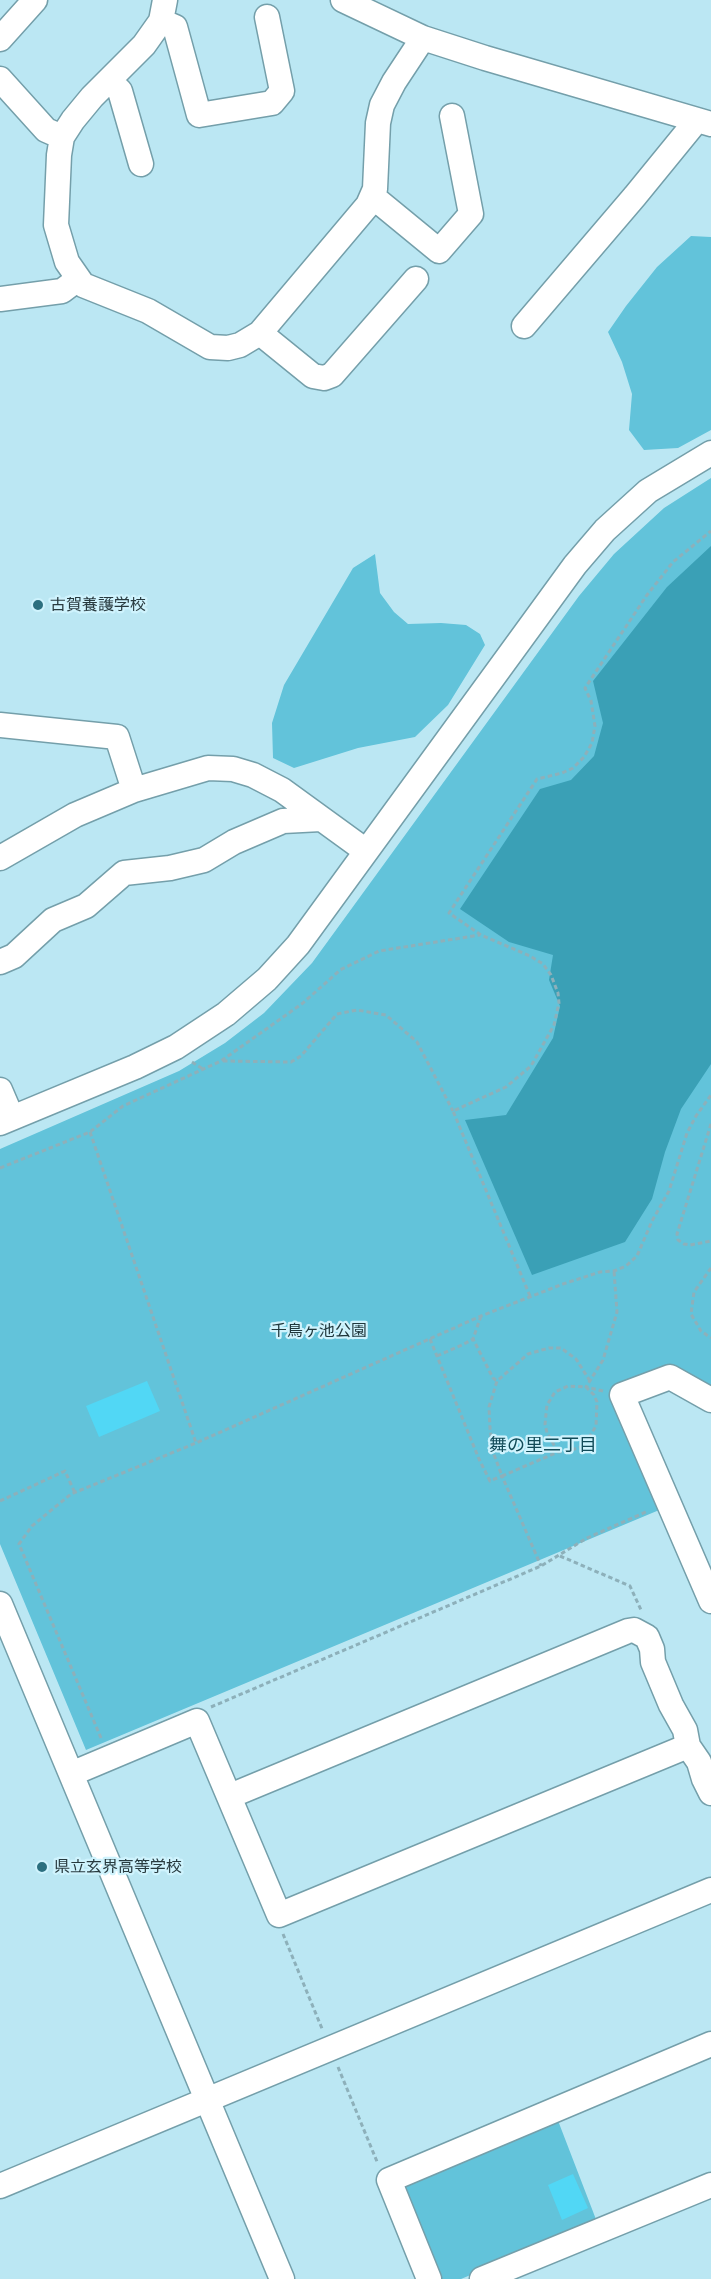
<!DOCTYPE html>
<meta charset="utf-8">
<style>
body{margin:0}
canvas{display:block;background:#bbe7f3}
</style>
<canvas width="711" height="2279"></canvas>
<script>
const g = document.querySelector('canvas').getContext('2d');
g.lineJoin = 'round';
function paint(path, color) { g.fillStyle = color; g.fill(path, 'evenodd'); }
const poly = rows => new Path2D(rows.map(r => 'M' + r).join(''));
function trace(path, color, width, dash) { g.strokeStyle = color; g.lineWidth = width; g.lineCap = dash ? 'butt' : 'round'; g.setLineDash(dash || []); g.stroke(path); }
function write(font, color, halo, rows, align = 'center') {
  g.font = font + ' "IBM Plex Sans","Noto Sans JP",sans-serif'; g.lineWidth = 4.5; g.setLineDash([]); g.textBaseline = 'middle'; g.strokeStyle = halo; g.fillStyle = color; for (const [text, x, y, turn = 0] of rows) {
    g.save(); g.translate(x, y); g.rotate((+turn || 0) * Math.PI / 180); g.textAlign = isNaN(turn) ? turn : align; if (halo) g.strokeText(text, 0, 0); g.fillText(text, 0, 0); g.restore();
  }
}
paint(poly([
 [691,236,711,237,711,430,678,448,644,450,629,430,632,394,622,362,608,332,626,306,657,267],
 [711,478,711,1392,669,1368,612,1389,664,1508,86,1750,0,1544,0,1149,179,1071,225,1043,264,1013,312,963,579,596,614,554,664,508],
 [375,554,380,593,394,612,408,624,441,623,466,625,480,634,485,645,448,705,415,737,358,748,294,768,273,758,272,723,284,685,353,568],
 [557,2118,597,2222,461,2279,439,2279,401,2189,405,2181]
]), '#62c3da');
paint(poly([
 [711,546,711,1064,681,1109,665,1152,652,1199,625,1242,532,1275,465,1120,506,1115,553,1038,560,1006,549,980,553,955,509,942,460,909,540,789,571,780,594,756,603,723,593,681,667,587]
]), '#3aa0b6');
paint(poly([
 [147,1381,160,1411,99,1437,86,1406],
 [573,2174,588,2208,562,2220,548,2185]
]), '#51d7f5');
const minor = poly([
 [165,0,161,21,144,45,92,97,73,120,62,137,59,155,56,225,67,262,83,285,148,311,210,347,228,348,240,345,260,333,368,205,375,189,378,123,382,105,394,82,423,38],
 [343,0,423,38,485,58,711,124],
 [161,21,175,27,199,115,272,103,282,91,267,17],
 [0,39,35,0],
 [0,79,46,130,62,137],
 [109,80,120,91,141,164],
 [372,196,439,251,471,214,452,116],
 [0,299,62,291,78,279],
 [524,326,635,196,697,120],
 [260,333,313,376,324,378,332,375,416,279],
 [0,725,117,737,134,790],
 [0,858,75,815,134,790,208,768,233,769,253,775,282,790,366,851],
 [0,962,14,956,53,920,86,906,124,873,170,868,204,860,234,842,283,821,321,819],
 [0,1090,12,1118],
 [0,1123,135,1067,176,1047,226,1014,267,979,298,945,575,565,605,530,648,491,711,453],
 [711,1400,670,1377,622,1395,711,1601],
 [0,1604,282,2279],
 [71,1774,197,1721,279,1915,688,1746],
 [230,1796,628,1631,634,1630,647,1637,652,1649,653,1662,671,1705,685,1730,688,1746,699,1762,704,1779,711,1793],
 [0,2186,711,1890],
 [429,2279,389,2180,711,2044],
 [482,2279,711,2185]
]);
trace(minor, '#749faa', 27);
trace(poly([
 [223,1061,291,1062,301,1056,337,1014,357,1010,386,1015,417,1042,453,1111],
 [192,1062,203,1069],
 [711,1124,677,1234,678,1240,684,1244,690,1245,711,1241],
 [90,1132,196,1443],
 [0,1168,90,1132,123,1106,221,1061,303,1003,340,970,379,951,480,935],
 [711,1268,694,1292,691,1314,701,1331,711,1338],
 [530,1296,453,1111,506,1087,531,1066,554,1025,559,1003,558,993,551,975,543,964,530,956,481,935,449,913,537,779,562,773,573,768,584,757,592,743,595,726,591,701,585,688,647,595,673,562,711,531],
 [481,1316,473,1339,493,1378,497,1381],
 [430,1339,479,1459,490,1481,502,1476,541,1566],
 [437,1356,462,1345,473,1339],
 [603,1391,586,1387,603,1360,617,1312,614,1271],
 [558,1452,547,1433,545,1424,547,1405,555,1392,568,1386,586,1387,594,1395,597,1402,596,1426,584,1446,568,1451,558,1452,502,1476,493,1452,490,1428,489,1407,497,1381,528,1354,549,1348,561,1348,576,1359,590,1381],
 [0,1501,65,1471,75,1493],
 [560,1556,630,1586,641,1610],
 [211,1707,541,1566,587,1538,648,1511],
 [101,1738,19,1544,32,1526,71,1494,196,1443,481,1316,563,1284,600,1272,614,1271,626,1266,637,1256,652,1221,669,1191,687,1133,696,1116,711,1095],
 [283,1934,323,2031],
 [338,2067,378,2164]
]), '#8db0ba', 3, [4.5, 3]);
trace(minor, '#fff', 24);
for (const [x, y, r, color] of [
 [38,605,6,"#2b6f7f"],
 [42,1867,6,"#2b6f7f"]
]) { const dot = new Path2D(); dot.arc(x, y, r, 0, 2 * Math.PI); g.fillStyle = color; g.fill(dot); trace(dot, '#cff3fd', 2); }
write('16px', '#283a3f', '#cff3fd', [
 ["古賀養護学校",50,605],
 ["県立玄界高等学校",54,1867]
], 'left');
write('16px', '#20373c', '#cff3fd', [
 ["千鳥ヶ池公園",319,1331]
]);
write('18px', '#124b58', '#cff3fd', [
 ["舞の里二丁目",543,1446]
]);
</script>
